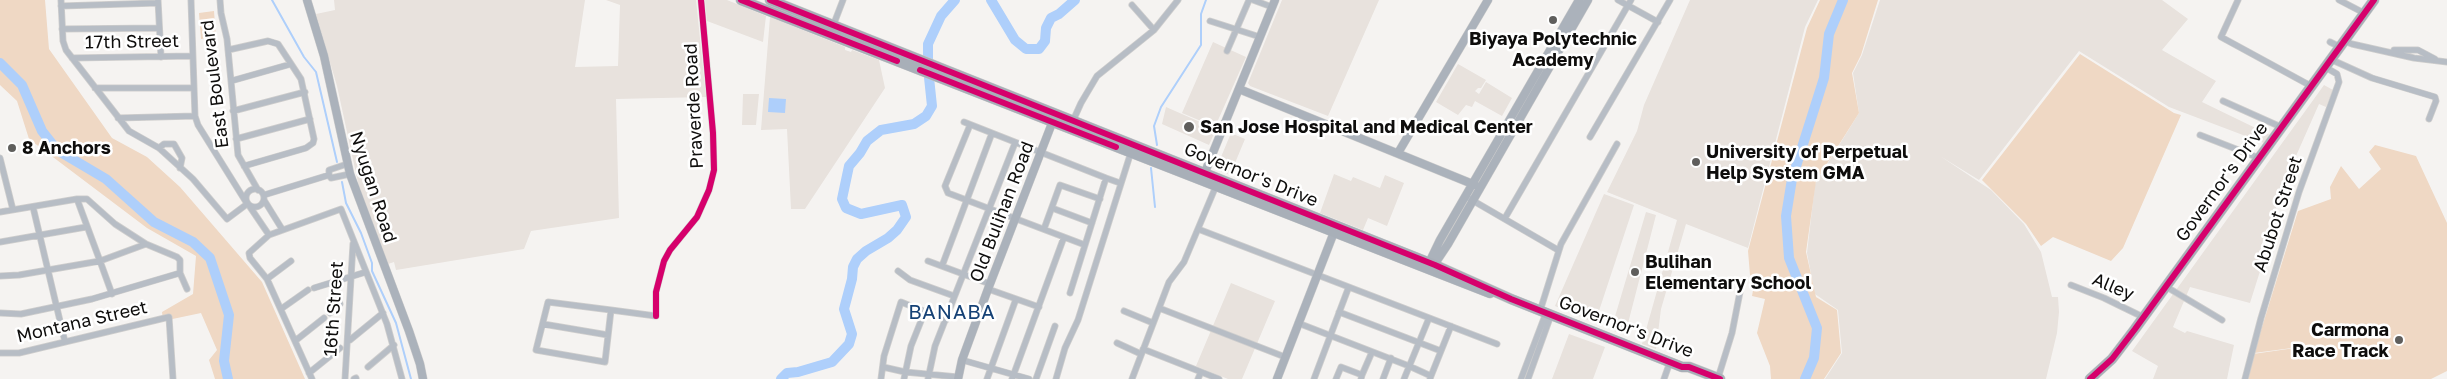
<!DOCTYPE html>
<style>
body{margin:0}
canvas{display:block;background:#f5f3f1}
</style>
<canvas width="2447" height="379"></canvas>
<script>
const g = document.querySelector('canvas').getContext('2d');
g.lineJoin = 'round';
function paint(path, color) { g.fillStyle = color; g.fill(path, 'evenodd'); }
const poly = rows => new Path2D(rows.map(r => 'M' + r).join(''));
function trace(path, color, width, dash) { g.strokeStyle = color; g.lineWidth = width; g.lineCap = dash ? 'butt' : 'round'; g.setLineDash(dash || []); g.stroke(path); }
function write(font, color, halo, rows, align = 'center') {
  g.font = font + ' "Golos Text",sans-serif'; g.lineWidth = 5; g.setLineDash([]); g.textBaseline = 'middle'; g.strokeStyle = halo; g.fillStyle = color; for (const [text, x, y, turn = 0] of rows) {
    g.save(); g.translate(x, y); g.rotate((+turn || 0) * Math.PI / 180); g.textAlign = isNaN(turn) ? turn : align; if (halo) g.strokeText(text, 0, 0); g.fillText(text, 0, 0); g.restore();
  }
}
paint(poly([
 [334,0,585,0,575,67,618,66,620,5,606,0,696,0,706,97,616,99,619,218,531,231,524,249,396,270,394,262,388,264,361,196,337,86,316,14,335,10],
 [705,0,727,0,766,16,763,42,707,21],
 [1282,0,1379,0,1328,116,1250,86,1248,83],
 [1690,0,1818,0,1805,27,1748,248,1686,224,1661,309,1656,349,1642,344,1677,220,1607,192,1637,131,1644,105],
 [1880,0,2162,0,2188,19,2162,50,2216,81,2202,102,2270,135,2264,143,2169,107,2079,51,1979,180,1940,156,1991,190,2024,224,2041,252,2052,297,2058,297,2059,312,2057,333,2046,379,1825,379,1842,353,1838,310,1815,294,1807,253,1815,184,1859,113,1853,73,1862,55],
 [770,17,845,47,845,50,851,52,852,50,879,60,885,88,805,209,791,209,787,129,761,130],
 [1213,42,1246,57,1215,127,1182,113],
 [1458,64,1486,80,1481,88,1478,88,1475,91,1479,94,1486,82,1512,98,1502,116,1475,101,1472,107,1466,105,1458,115,1436,102],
 [2324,85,2333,90,2326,107,2319,104,2296,156,2261,246,2267,249,2250,303,2190,287,2173,327,2185,333,2187,331,2234,345,2227,379,2153,379,2158,366,2132,351],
 [743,94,759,94,756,125,742,125],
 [1166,107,1216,129,1209,145,1162,124],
 [1231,133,1245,139,1230,175,1216,169],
 [1334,174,1351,181,1353,177,1380,188,1385,175,1404,183,1387,226,1368,218,1363,230,1320,213],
 [1604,194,1634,205,1595,323,1555,306],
 [1646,212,1656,215,1625,335,1611,330],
 [1231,283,1275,301,1242,379,1228,379,1196,366],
 [1569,334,1605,347,1593,379,1552,379]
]), '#e8e2dd');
paint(poly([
 [0,0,45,0,49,49,112,138,147,157,180,187,262,282,305,379,215,379,209,360,217,350,201,313,163,321,162,312,193,294,196,256,147,228,29,139,17,101,0,85],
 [1820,0,1878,0,1861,55,1852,73,1859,113,1816,181,1806,252,1816,297,1837,310,1841,353,1824,379,1771,379,1770,366,1757,333,1765,299,1752,296,1755,279,1750,275,1748,251,1807,28],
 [214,11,216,37,201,39,199,13],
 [2080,54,2174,113,2181,115,2123,248,2111,261,2053,237,2041,246,2026,224,1982,180],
 [2375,145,2416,156,2447,223,2447,371,2431,379,2247,379,2253,354,2330,343,2254,353,2298,211,2331,199,2330,187,2341,166,2359,189,2381,169,2369,152]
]), '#efd8c4');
paint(poly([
 [769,98,786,99,785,113,768,112]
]), '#aecffb');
trace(poly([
 [272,0,304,57,316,72,337,162],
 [1157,145,1154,126,1161,107,1201,45,1201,14,1206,0],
 [1151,168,1155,207],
 [342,182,346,203,361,233,372,263,372,271,396,323,411,379]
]), '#aecffb', 2);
trace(poly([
 [991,0,1015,40,1026,49,1039,49,1045,41,1046,28,1051,18,1059,14,1075,0],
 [0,63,22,85,42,131,57,150,106,179,154,222,193,242,210,258,229,315,224,361,228,379],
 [781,379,787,373,798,372,832,362,849,344,852,334,844,309,852,279,853,267,857,259,866,251,888,238,897,230,906,217,902,205,861,214,846,208,842,199,849,166,860,153,867,141,881,130,914,124,926,116,932,106,928,68,928,44,941,16,955,0],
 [1805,379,1814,358,1817,328,1789,258,1786,216,1792,179,1824,78,1829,34,1843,0]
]), '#aecffb', 10);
const street = poly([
 [61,0,63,41,66,50,129,131,159,148,193,179,227,219,247,204],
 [158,0,161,57],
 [191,0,195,116,198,125,246,202],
 [220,0,221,13,227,39,238,155,258,190],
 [1253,0,1272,7],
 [1618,0,1658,22],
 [2238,0,2221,37,2311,86],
 [2339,0,2364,13],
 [1132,5,1154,30],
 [61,6,158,3],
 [1210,21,1260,37],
 [833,26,843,0],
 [62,29,159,28],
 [2344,41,2352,44,2414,58,2447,62],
 [2330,42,2340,47],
 [228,50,268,41,278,44,301,79,314,139,313,143,306,148,244,166],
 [2394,50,2418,50,2435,59],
 [1227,51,1249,0],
 [72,58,192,56],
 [2330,59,2372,78,2435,97,2436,101,2429,119],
 [231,81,291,64],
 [95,88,193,88],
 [2223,101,2281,127],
 [233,111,305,92],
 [118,118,195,116],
 [964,122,1106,178],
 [1072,123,1081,103,1097,76,1154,30,1178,0],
 [970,125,945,186,948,193,1085,245],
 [2200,135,2259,158],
 [1590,137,1670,0],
 [236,139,310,119],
 [159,148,164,144,174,144,182,158,180,168],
 [0,158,13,210],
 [329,175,329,170,347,164],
 '246 198a9 9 0 1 1 18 0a9 9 0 1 1-18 0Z',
 [264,195,329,175,331,178,350,174],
 [1465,196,1558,250],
 [77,199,100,261,146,244],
 [264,200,282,229],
 [33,207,65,342],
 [250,207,269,235],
 [1052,208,1092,223],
 [0,212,77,199,87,199,115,224,146,244,177,257,180,260,180,273,187,289],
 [1505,218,1631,0],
 [1044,229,1060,185,1100,199],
 [1198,229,1497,344],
 [0,242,86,227],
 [928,261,990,284],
 [942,266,992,133],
 [898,271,910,280,954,296],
 [0,276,19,275,100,261,112,294],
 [267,279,291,261],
 [2071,285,2104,298,2143,317],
 [2165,286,2222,320],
 [314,288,366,272],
 [988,289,1039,307],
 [1070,293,1106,178,1120,183],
 [1159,308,1285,357],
 [281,309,308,290],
 [611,310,605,362,536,350,548,302,611,310,656,316,656,292,664,261,670,250,697,217,709,190,714,170,713,133,701,0],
 [1124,311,1153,323],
 [1540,311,1561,244,1617,144],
 [1339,312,1441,351],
 [0,313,21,314,92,299,180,273],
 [330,313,340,304,333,282],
 [1298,323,1409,366,1431,376,1430,379],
 [543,324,608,335],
 [350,340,383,313],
 [295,341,324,318],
 [1117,343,1141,354],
 [1143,349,1219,379],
 [0,353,19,353,169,317,173,379],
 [962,360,1029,379],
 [368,367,394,345],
 [883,367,905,372,958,377],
 [309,373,340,348],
 [1362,375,1372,352],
 [1431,376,1451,326],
 [1718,378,1732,333,1740,292],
 [312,379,267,279,250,258,249,253,269,235,341,209,387,324,402,379],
 [345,379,353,244],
 [354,379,356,378],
 [881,379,884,356,901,302,946,320],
 [904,379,911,346,925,311],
 [928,379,935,346,1015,143],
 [987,379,1016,299],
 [1012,379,1064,237],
 [1036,379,1055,326],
 [1056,379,1065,348,1078,320,1131,152],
 [1132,379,1169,282,1184,262,1216,186],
 [1198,379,1201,372],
 [1314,379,1348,289],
 [1336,379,1341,367,1362,375,1361,379],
 [1383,379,1391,358],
 [1404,379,1429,318],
 [1521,379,1546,313],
 [1528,379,1551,315],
 [1664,379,1670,362],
 [2245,379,2261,318,2299,192,2339,82,2337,74,2325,67]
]);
const secondary = poly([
 [307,0,324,56,350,174,409,331,420,364,423,379],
 [1239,89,1475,185],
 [1398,153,1488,0],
 [1203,177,1275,0],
 [1428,265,1440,240,1579,0],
 [1432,268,1448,244,1588,0],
 [958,379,962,360,988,289,1054,118],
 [1277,379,1336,227]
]);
const highway = poly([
 [741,0,1490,293],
 [770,0,1435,265,1511,299,1682,367,1689,367,1720,379],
 [2090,379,2112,359,2135,329,2374,0]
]);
trace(street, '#cfcecd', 7);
trace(secondary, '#cfcecd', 9);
trace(highway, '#cfcecd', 11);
trace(street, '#b7bdc5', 5.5);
trace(secondary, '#abb2bb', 8);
trace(highway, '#a8afb8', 10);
trace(poly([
 [741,0,897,61],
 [770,0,1435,265,1511,299,1682,367,1689,367,1720,379],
 [920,70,1116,147],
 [656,316,656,292,664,261,670,250,697,217,709,190,714,170,713,133,701,0],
 [2090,379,2112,359,2135,329,2374,0]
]), '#d6006c', 6);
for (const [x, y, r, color] of [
 [1553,20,5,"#5f5e5c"],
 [1189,127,6,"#5f5e5c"],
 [12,148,5,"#5f5e5c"],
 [1696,162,5,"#5f5e5c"],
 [1635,272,5,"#5f5e5c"],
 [2399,340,5,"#5f5e5c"]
]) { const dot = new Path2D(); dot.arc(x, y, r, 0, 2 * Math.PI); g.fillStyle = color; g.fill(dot); trace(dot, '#fff', 2); }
write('bold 18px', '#0e0d0c', '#fff', [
 ["Biyaya Polytechnic",1553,39,"center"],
 ["Academy",1553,60,"center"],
 ["San Jose Hospital and Medical Center",1200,127],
 ["8 Anchors",22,148],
 ["University of Perpetual",1706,152],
 ["Help System GMA",1706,173],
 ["Bulihan",1645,262],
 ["Elementary School",1645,283],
 ["Carmona",2389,330,"right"],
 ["Race Track",2389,351,"right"]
], 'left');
write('18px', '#0e0d0c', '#fff', [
 ["17th Street",132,42,-1],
 ["East Boulevard",215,84,-97],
 ["Praverde Road",694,106,-93],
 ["Governor's Drive",1251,175,22],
 ["Governor's Drive",2222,182,-54],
 ["Nyugan Road",373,187,72],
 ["Old Bulihan Road",1002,212,-69],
 ["Abubot Street",2278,214,-72],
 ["Alley",2113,287,23],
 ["16th Street",334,309,-86],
 ["Montana Street",82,322,-13],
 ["Governor's Drive",1626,327,21]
]);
g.letterSpacing = '1px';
write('20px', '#154175', '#fff', [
 ["BANABA",952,313]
]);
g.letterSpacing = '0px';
</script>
